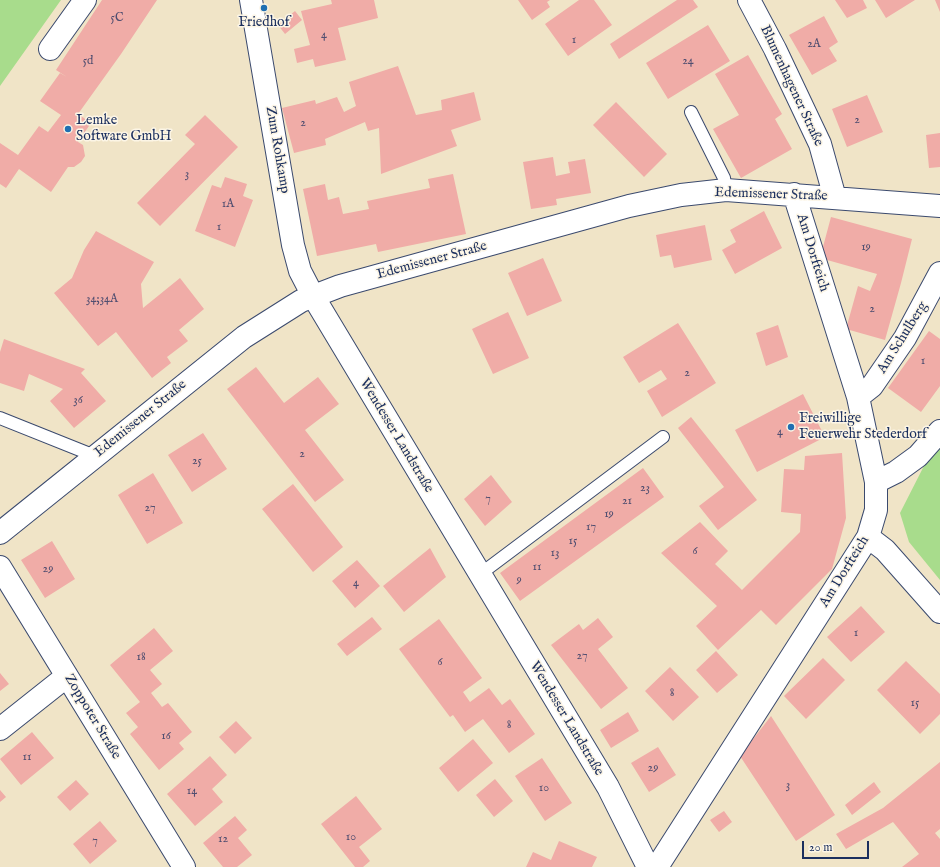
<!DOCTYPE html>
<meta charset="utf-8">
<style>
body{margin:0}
#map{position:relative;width:940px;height:867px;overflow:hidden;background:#f0e4c7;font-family:"IM FELL English",serif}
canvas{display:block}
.scale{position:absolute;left:802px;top:841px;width:67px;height:18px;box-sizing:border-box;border:2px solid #1b2f5e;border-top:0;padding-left:5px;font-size:12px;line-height:14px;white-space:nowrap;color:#1b2f5e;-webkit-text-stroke:3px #fcf5e5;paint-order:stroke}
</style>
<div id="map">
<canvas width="940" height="867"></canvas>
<div class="scale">20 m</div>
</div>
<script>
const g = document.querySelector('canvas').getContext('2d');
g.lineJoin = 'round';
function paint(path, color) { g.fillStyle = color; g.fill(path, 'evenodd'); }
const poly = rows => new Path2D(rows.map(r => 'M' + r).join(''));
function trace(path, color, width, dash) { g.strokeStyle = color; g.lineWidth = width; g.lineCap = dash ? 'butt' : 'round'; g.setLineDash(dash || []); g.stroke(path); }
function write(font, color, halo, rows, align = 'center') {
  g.font = font + ' "IM FELL English",serif'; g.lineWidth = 3; g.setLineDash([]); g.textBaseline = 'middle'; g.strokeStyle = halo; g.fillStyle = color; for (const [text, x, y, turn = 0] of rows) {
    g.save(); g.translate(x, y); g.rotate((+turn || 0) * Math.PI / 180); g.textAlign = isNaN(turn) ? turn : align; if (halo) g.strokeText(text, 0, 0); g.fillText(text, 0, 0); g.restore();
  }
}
paint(poly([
 [0,0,61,0,0,86],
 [940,447,940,580,909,542,900,513,927,460]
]), '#a8dc8c');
paint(poly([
 [102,0,157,0,121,54,78,114,91,123,78,142,83,145,85,156,81,162,74,167,68,167,51,192,19,169,6,188,0,184,0,143,18,155,39,126,48,132,61,115,40,101,60,73,67,77,56,70],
 [331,0,374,0,378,18,338,28,346,60,315,67,313,59,297,63,294,49,310,45,301,11,332,4],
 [518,0,550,0,547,2,550,7,532,20],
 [579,0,594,0,612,25,568,56,545,24],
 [677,0,693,0,698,7,619,59,610,44],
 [835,0,863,0,867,8,847,18],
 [875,0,915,0,886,18],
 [935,0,940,0,940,12],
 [295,11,302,20,285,34,278,25],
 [824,16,838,42,829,48,837,61,812,75,789,35],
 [708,25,730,61,668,99,646,63],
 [748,55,782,114,775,119,792,149,741,178,713,129,739,115,715,74],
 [398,66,416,115,442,110,441,100,474,92,481,120,451,130,457,146,381,174,379,128,368,131,365,122,325,139,326,145,294,153,282,108,315,100,316,104,337,97,344,112,356,106,349,82],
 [867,95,883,132,847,147,832,109],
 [616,102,667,154,644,177,593,125],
 [205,115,238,147,160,226,137,203,195,144,185,135],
 [940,133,940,167,929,168,926,135],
 [553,157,556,176,570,173,568,162,585,159,591,193,556,199,557,205,531,209,523,162],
 [453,174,466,234,378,252,376,244,317,256,303,189,325,184,328,200,339,197,343,214,369,209,367,201,430,188,428,179],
 [225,177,247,184,243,196,253,200,235,247,195,231,212,185,221,188],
 [764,211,782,248,735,274,722,250,736,242,730,230],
 [831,217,912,239,901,283,885,340,846,329,858,286,870,291,877,274,820,258],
 [705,225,712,260,674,268,671,255,660,257,656,235],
 [96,231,154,262,141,284,143,308,180,278,204,309,179,330,188,341,167,357,171,363,152,378,116,332,98,346,54,293,72,278,84,250],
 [543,258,562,301,527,316,508,273],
 [508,312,529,358,493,374,472,329],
 [678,323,716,383,662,417,647,391,667,379,661,370,639,383,623,357],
 [778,325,788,357,766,366,756,333],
 [929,331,940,339,940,386,921,412,888,388],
 [4,339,85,369,81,373,106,401,74,428,50,401,63,389,29,374,24,391,0,383,0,352],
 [256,367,284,403,318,377,339,404,305,430,344,480,315,502,227,389],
 [803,394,825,437,757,472,735,430],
 [691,417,757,500,718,530,699,506,724,487,678,428],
 [203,433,227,469,192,492,168,455],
 [842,453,846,518,832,569,776,625,761,610,718,650,696,626,717,606,661,553,700,522,728,551,715,564,742,590,800,532,801,514,781,512,784,469,804,470,805,456],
 [643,468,664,497,520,601,500,573],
 [153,473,183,523,147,544,118,495],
 [491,475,512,502,485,526,464,499],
 [293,484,343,547,313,572,262,509],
 [52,541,75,579,45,598,21,560],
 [430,548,446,577,404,612,383,586],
 [357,560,380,586,355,608,332,581],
 [861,606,885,632,851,662,827,637],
 [372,617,382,629,347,656,337,644],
 [598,618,613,637,598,649,628,688,601,709,551,645,579,624,583,630],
 [439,619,482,678,463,692,470,702,489,688,502,705,510,699,535,734,509,753,483,719,465,732,453,715,450,717,399,649],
 [154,628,173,651,150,670,162,684,151,693,162,707,168,703,192,732,179,743,184,749,159,770,130,734,138,727,126,713,140,702,110,665],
 [716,651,738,675,717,693,696,670],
 [823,658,845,680,806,719,784,696],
 [906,661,940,694,940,714,920,734,877,690],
 [670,667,699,697,673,721,645,691],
 [0,673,9,684,0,691],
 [628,712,639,731,611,748,600,730],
 [771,716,835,815,796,841,740,756],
 [236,721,252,738,235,754,219,737],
 [32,732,54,758,21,785,0,759],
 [473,739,493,763,458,792,439,768],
 [658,747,676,775,649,792,631,763],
 [210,756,227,775,212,789,223,802,195,826,167,794],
 [542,758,572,803,545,821,515,776],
 [940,762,940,829,935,833,940,839,940,867,902,867,919,854,893,822,846,849,836,834,883,808],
 [495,779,513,801,494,817,476,795],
 [76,780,89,794,70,811,57,797],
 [874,782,881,792,852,815,845,805],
 [0,790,6,797,0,802],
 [356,796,382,829,359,847,370,861,363,867,355,867,321,824],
 [724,811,732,822,719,832,710,820],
 [235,816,247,830,238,838,252,855,237,867,223,867,203,843],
 [100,821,117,841,90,864,73,844],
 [559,841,597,857,592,867,526,867,533,852,551,860]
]), '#f0aca7');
const service = poly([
 [691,112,724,178,726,190],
 [0,418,95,456],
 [479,575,663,437]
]);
const minor = poly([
 [749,0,775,49,820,144,835,198],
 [50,49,85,0],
 [858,397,872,386,905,338,940,273],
 [876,482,896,472,918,456,940,431],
 [0,533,244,337,301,301,340,286,629,206,681,195,726,190,940,206],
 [868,537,885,550,940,612],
 [0,567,184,867],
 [0,729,67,676],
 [657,867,868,537,876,510,876,482,858,397,794,194]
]);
const tertiary = poly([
 [251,0,293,245,300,271,313,296,608,787,648,867]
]);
trace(service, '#3b4a6e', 14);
trace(minor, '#3b4a6e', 24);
trace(tertiary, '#3b4a6e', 24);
trace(service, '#fff', 12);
trace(minor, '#fff', 22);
trace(tertiary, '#fff', 22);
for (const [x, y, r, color] of [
 [264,8,4,"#1f6fb2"],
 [68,129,4,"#1f6fb2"],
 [791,427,4,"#1f6fb2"]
]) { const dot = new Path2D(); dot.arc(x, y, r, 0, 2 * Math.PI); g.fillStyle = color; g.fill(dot); trace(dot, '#fcf5e5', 1.5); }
write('12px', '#504e70', null, [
 ["5C",117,19],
 ["4",324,36],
 ["1",574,41],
 ["2A",814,45],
 ["5d",88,62],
 ["24",688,62],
 ["2",857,121],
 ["2",303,124],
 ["3",187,175],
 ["1A",228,205],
 ["1",219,228],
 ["19",866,248],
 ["34;34A",102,300],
 ["2",872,310],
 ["1",923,362],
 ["2",687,374],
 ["36",78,401],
 ["4",780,433],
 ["2",302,455],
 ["25",197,462],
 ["23",645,489],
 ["7",488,500],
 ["21",627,502],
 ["27",150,509],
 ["19",609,515],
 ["17",591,528],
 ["15",573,542],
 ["6",695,552],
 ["13",555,554],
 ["11",537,568],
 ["29",48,570],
 ["9",519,581],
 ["4",356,584],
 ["1",856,634],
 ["27",582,657],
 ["18",141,658],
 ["6",440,663],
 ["8",672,694],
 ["15",915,704],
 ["8",509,726],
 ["16",166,737],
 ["11",27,758],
 ["29",653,769],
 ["3",788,786],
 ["10",544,789],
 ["14",192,792],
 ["10",351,838],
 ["12",223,840],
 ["7",95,842]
]);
write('14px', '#1b2f5e', '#fcf5e5', [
 ["Friedhof",264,23,"center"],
 ["Lemke",76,121],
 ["Software GmbH",76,137],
 ["Freiwillige",799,419],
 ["Feuerwehr Stederdorf",799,435]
], 'left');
write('14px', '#1b2f5e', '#fcf5e5', [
 ["Blumenhagener Straße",791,86,65],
 ["Zum Rohkamp",277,150,80],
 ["Edemissener Straße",771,195,2],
 ["Am Dorfteich",812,253,73],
 ["Edemissener Straße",432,261,-15],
 ["Am Schulberg",903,338,-58],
 ["Edemissener Straße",141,419,-39],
 ["Wendesser Landstraße",396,436,59],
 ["Am Dorfteich",845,572,-58],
 ["Zoppoter Straße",92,717,59],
 ["Wendesser Landstraße",566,719,59]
]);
</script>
